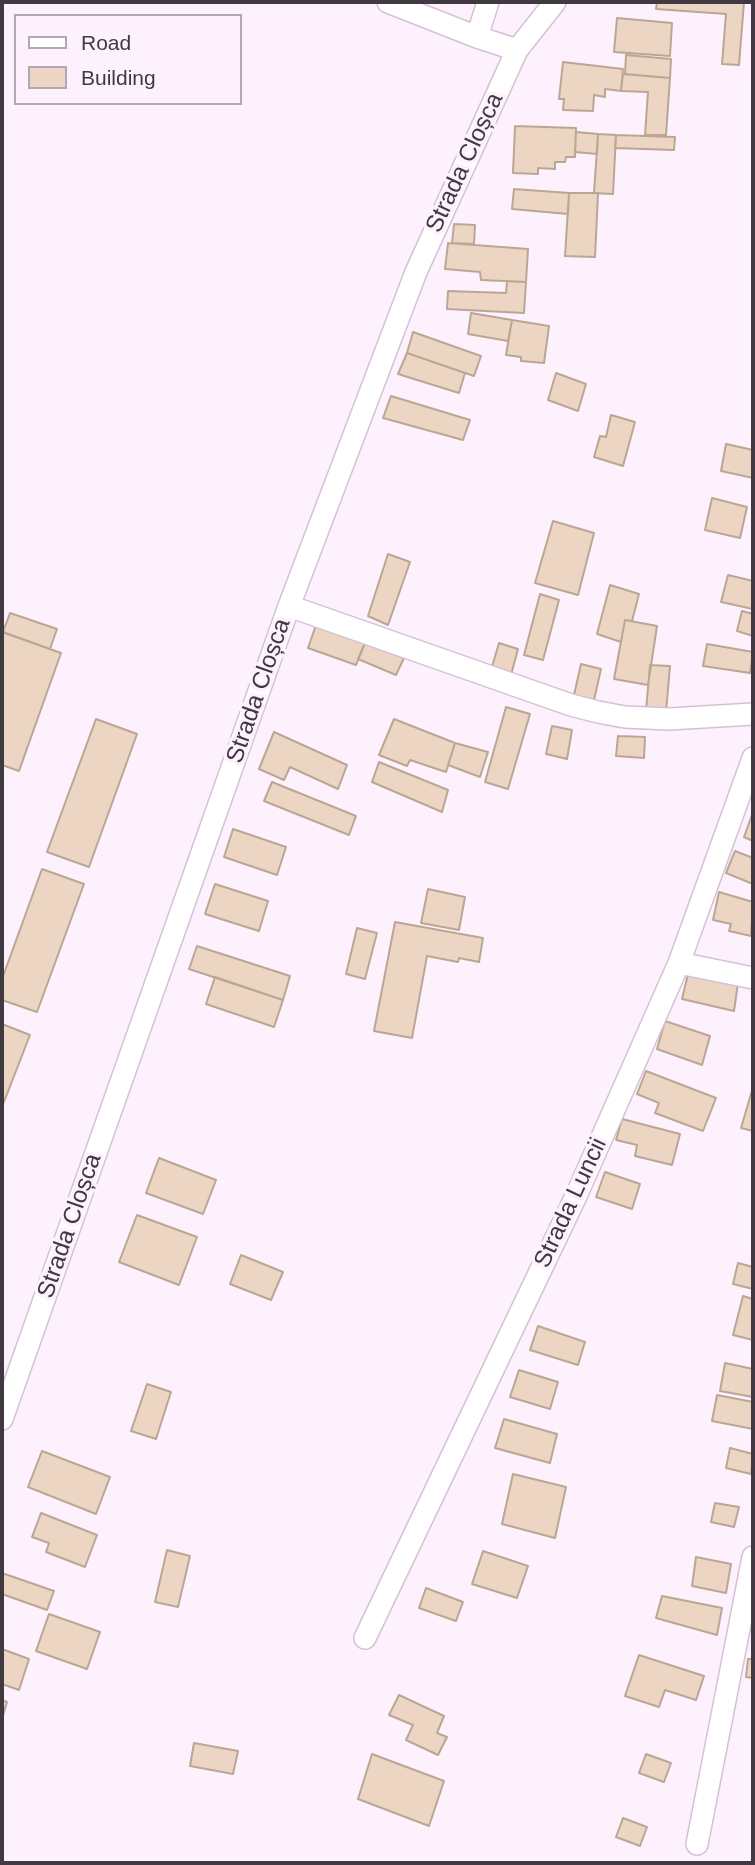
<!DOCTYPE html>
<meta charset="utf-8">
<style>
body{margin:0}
#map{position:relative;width:755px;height:1865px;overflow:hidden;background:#fdf1fe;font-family:Helvetica,sans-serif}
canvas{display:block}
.frame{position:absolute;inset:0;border:4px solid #413942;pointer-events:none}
.legend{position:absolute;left:14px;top:14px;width:228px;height:91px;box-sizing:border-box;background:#fdf1fe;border:2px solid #b2a7b3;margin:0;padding:9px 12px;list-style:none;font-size:21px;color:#413942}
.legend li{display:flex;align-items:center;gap:14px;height:35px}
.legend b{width:35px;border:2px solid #b2a7b3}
</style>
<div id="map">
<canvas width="755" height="1865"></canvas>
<div class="frame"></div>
<ul class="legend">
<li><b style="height:9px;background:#fff"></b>Road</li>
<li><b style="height:19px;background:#ecd6c3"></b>Building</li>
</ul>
</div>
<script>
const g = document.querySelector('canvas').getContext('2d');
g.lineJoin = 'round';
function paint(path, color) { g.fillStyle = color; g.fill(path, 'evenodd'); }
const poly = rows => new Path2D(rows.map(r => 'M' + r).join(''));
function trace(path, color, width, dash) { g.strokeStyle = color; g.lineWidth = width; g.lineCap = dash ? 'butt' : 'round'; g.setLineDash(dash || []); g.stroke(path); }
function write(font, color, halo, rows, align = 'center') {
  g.font = font + ' Helvetica,sans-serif'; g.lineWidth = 7; g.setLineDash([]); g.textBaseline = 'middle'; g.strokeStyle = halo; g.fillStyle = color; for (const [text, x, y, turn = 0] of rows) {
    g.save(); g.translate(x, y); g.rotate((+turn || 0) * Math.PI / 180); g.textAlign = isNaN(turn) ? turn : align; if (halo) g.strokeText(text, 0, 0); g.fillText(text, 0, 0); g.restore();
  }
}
const building = poly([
 [657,2,744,2,739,65,722,64,726,14,656,9,657,2],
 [617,18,672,23,670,56,614,52,617,18],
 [626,55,671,59,670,78,625,74,626,55],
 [563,62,623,69,621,91,605,89,605,97,594,95,593,111,563,110,564,99,559,99,563,62],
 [623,74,670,78,666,135,645,135,648,92,621,91,623,74],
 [515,126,576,128,575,157,566,157,565,162,555,162,555,169,538,168,538,174,513,173,515,126],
 [576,132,598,134,597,154,575,152,576,132],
 [598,134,616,135,613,194,594,193,598,134],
 [616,135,675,137,674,150,615,148,616,135],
 [514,189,569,193,568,214,512,209,514,189],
 [569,193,598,193,595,257,565,256,569,193],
 [454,224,475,225,474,244,452,243,454,224],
 [448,243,528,249,526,282,481,280,480,272,445,269,448,243],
 [507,281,526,282,524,313,447,309,448,291,506,293,507,281],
 [471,313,512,320,508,341,468,334,471,313],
 [512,320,549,326,544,363,521,361,521,357,506,355,512,320],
 [413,332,481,356,474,376,407,353,413,332],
 [407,353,465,373,459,393,398,374,407,353],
 [556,373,586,384,578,411,548,400,556,373],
 [391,396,470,420,463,440,383,418,391,396],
 [611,415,635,422,623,466,594,457,600,436,606,437,611,415],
 [726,444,753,450,753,478,721,471,726,444],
 [712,498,747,507,740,538,705,530,712,498],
 [553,521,594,533,578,595,535,583,553,521],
 [388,554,410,562,388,625,368,616,388,554],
 [728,575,753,581,753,609,721,602,728,575],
 [610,585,639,594,632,621,625,620,621,642,597,634,610,585],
 [540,594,559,600,543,660,524,655,540,594],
 [742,611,753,614,753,636,737,631,742,611],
 [10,613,57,629,50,649,3,632,10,613],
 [625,620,657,626,648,685,614,679,625,620],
 [316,625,365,643,356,665,308,648,316,625],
 [2,632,61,653,19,771,2,765,2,632],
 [365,643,404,658,396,675,358,659,365,643],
 [499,643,518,649,511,675,491,670,499,643],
 [707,644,753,652,750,673,703,666,707,644],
 [581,664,601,669,594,700,574,695,581,664],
 [650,665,670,666,666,712,646,711,650,665],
 [506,707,530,714,508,789,485,782,506,707],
 [96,719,137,734,89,867,47,852,96,719],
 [394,719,455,743,446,772,410,760,407,766,379,755,394,719],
 [552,726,572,730,567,759,546,754,552,726],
 [274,732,347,765,338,789,290,767,284,780,259,769,274,732],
 [618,736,645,737,644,758,616,756,618,736],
 [455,743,488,752,480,777,448,765,455,743],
 [379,762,448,790,442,812,372,782,379,762],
 [272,782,356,816,349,835,264,801,272,782],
 [753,812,753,841,744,837,753,812],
 [233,829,286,847,277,875,224,857,233,829],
 [735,851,753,858,753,884,726,873,735,851],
 [42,869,84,884,37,1012,2,1000,2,979,42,869],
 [215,884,268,901,259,931,205,914,215,884],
 [428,889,465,897,459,930,421,923,428,889],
 [719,892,753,902,751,936,729,931,731,924,713,920,719,892],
 [395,922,483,938,479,962,459,958,458,962,427,956,412,1038,374,1031,395,922],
 [357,928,377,933,365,979,346,974,357,928],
 [197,946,290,976,283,1000,189,969,197,946],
 [689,970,738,983,734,1011,682,999,689,970],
 [215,977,283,1000,274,1027,206,1004,215,977],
 [665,1021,710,1036,702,1065,657,1049,665,1021],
 [2,1024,30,1035,2,1107,2,1024],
 [646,1071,716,1098,703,1131,655,1113,659,1103,637,1094,646,1071],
 [753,1087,753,1131,741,1128,753,1087],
 [622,1119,680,1134,672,1165,635,1156,637,1145,616,1140,622,1119],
 [159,1158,216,1180,203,1214,146,1193,159,1158],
 [605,1172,640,1184,632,1209,596,1197,605,1172],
 [137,1215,197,1237,179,1285,119,1262,137,1215],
 [241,1255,283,1272,271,1300,230,1284,241,1255],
 [738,1263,753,1267,753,1289,733,1284,738,1263],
 [743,1296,753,1299,753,1340,733,1335,743,1296],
 [538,1326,585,1342,578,1365,530,1350,538,1326],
 [725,1363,753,1369,753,1397,720,1391,725,1363],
 [519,1370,558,1382,550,1409,510,1397,519,1370],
 [147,1384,171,1392,156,1439,131,1431,147,1384],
 [717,1395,753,1402,753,1429,712,1421,717,1395],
 [504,1419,557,1434,550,1463,495,1448,504,1419],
 [730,1448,753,1454,751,1474,726,1468,730,1448],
 [42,1451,110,1477,96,1514,28,1487,42,1451],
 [513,1474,566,1487,555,1538,502,1524,513,1474],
 [715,1503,739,1507,734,1527,711,1522,715,1503],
 [41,1513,97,1535,85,1567,46,1552,49,1543,32,1537,41,1513],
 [167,1550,190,1556,178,1607,155,1602,167,1550],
 [483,1551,528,1566,517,1598,472,1584,483,1551],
 [696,1557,731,1564,726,1593,692,1586,696,1557],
 [2,1573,54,1591,47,1610,2,1594,2,1573],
 [426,1588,463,1602,456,1621,419,1608,426,1588],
 [662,1596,722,1608,717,1635,656,1618,662,1596],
 [49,1614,100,1632,87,1669,36,1651,49,1614],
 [2,1649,29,1659,19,1690,2,1684,2,1649],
 [639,1655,704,1676,696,1700,665,1690,659,1707,625,1696,639,1655],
 [748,1659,753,1659,753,1678,746,1677,748,1659],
 [399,1695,444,1716,437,1733,447,1737,438,1755,406,1740,413,1725,389,1715,399,1695],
 [2,1700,7,1702,2,1719,2,1700],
 [194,1743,238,1751,233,1774,190,1766,194,1743],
 [372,1754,444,1781,429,1826,358,1799,372,1754],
 [646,1754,671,1763,664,1782,639,1773,646,1754],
 [623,1818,647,1827,640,1846,616,1837,623,1818]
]);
paint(building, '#ecd6c3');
trace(building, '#bba694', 2);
const minor = poly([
 [388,2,477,37],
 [488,2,477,37,517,50],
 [289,606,571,705,598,712,625,717,669,719,753,714],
 [679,963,753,978],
 [2,1419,289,606,416,272,517,50,555,2],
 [365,1638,576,1196,679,963,753,758],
 [697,1844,753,1557]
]);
trace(minor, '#d4c1d5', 24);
trace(minor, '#fff', 21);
write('24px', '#413942', '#fdf1fe', [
 ["Strada Cloșca",465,163,-65],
 ["Strada Cloșca",259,691,-71],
 ["Strada Luncii",571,1203,-65],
 ["Strada Cloșca",70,1226,-71]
]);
</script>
